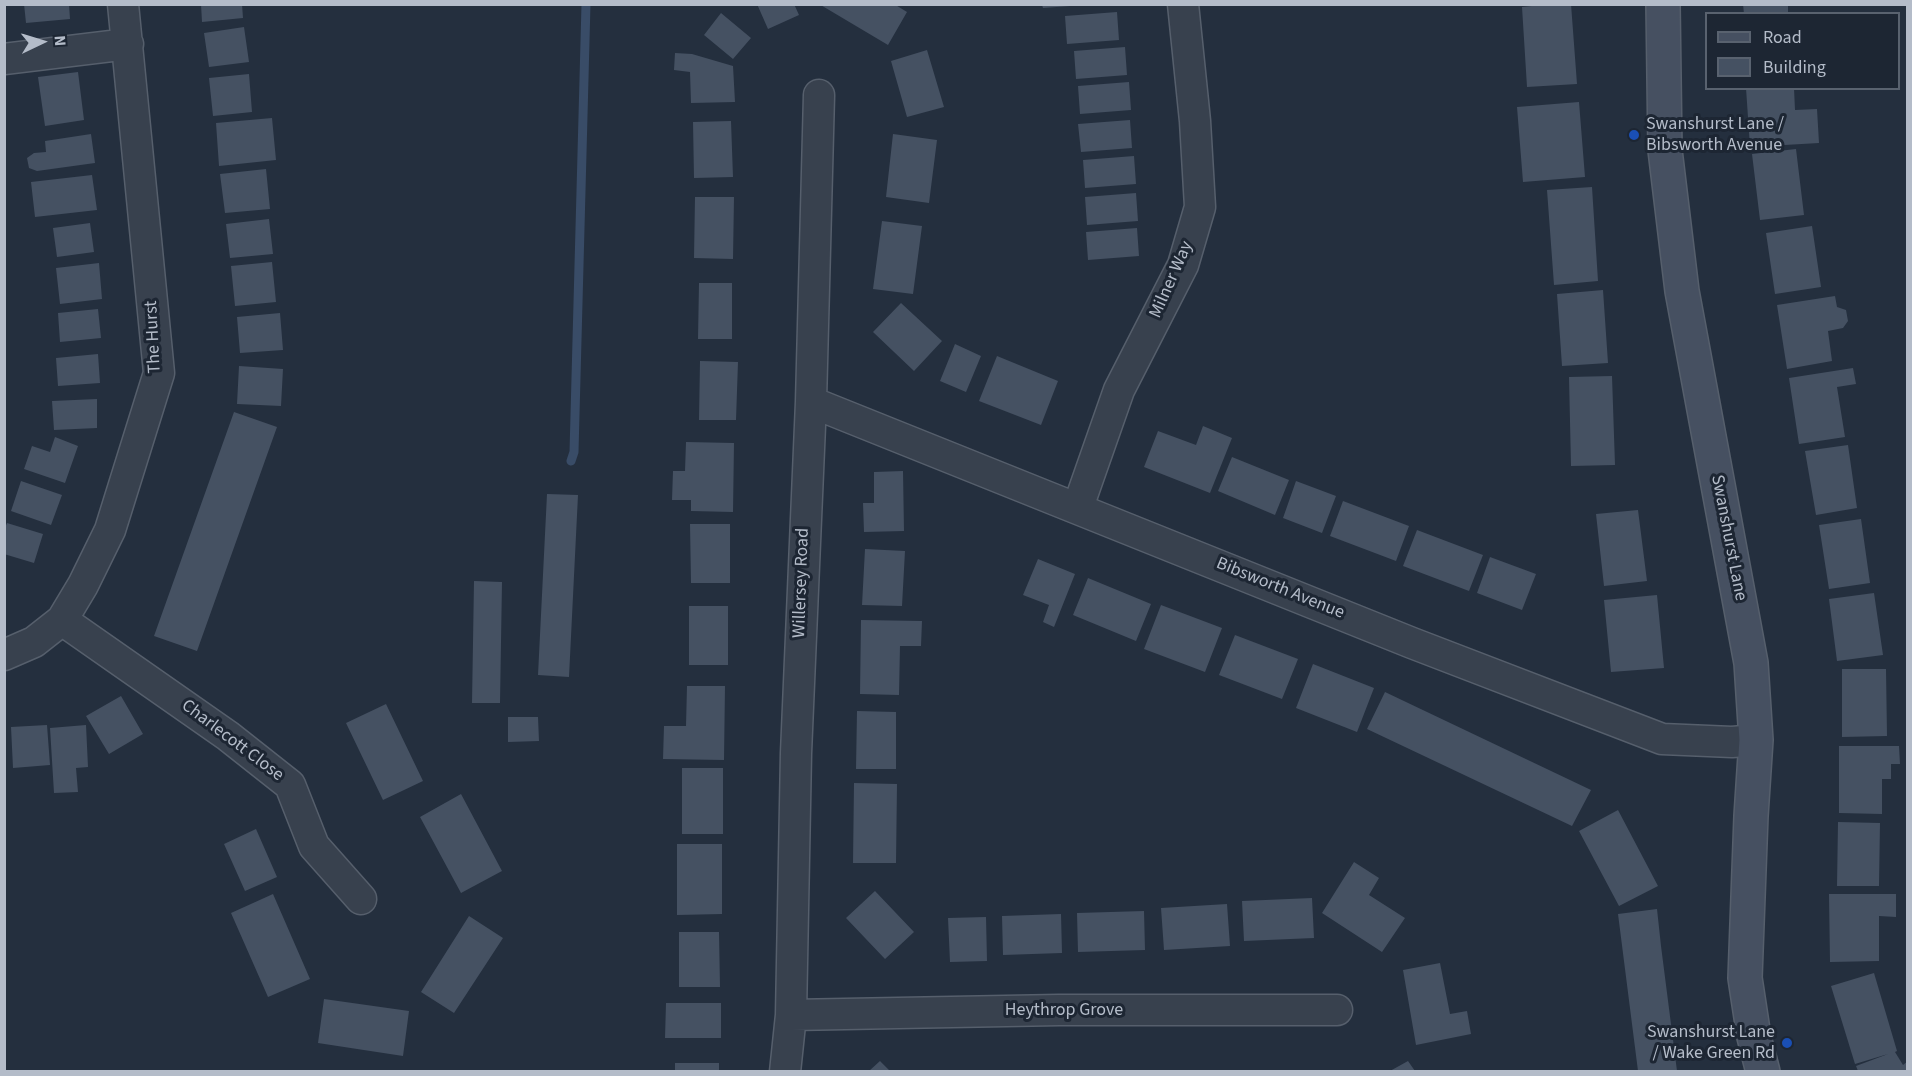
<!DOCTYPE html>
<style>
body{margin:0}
#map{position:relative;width:1912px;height:1076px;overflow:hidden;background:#242f3e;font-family:"Source Sans 3",sans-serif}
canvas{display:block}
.frame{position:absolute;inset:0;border:6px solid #b4bcc9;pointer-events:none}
.legend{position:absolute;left:1705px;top:12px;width:195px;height:78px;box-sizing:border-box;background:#1d2633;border:2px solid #59626f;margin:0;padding:8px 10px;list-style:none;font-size:18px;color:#b4bcc9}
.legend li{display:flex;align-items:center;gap:12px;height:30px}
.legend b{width:30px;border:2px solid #59626f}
.north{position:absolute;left:12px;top:12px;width:60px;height:60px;-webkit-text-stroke:4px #1d2633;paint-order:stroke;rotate:86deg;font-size:16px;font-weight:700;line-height:24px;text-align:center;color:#b4bcc9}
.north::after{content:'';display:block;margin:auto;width:21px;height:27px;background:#b4bcc9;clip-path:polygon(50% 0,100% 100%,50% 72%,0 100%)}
</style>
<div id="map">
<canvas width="1912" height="1076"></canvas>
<div class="frame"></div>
<ul class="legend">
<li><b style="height:8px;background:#465061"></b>Road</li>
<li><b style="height:16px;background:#455162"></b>Building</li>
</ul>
<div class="north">N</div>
</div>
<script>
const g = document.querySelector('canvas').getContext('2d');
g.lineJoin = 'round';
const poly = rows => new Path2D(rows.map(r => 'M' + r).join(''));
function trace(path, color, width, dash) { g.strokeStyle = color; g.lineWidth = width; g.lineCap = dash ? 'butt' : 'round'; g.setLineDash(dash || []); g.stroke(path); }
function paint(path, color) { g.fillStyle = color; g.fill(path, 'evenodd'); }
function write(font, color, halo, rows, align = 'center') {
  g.font = font + ' "Source Sans 3",sans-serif'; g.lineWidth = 6; g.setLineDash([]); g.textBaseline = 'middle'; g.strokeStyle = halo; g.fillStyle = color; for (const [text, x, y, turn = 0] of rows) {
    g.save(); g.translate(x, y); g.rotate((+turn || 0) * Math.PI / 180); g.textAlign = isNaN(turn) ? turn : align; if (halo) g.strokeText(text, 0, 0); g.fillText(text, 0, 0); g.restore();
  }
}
trace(poly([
 [571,461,574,452,586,4]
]), '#394c67', 9);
paint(poly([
 [24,4,69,4,70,19,26,23],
 [201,4,242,4,243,18,202,22],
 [757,4,794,4,799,15,768,29],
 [819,4,894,4,907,12,888,45],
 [1551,4,1571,4,1577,84,1527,87,1522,7],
 [1743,4,1788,4,1788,14,1744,14],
 [1042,5,1070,5,1070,6,1043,8],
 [1117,12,1119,40,1067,44,1065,16],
 [721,13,751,38,733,59,704,35],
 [244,27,249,62,209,67,204,33],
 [1125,47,1127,75,1076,79,1074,51],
 [927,50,944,107,907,117,891,61],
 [675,53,692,54,733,66,735,102,691,103,690,72,674,70],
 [78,72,84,120,45,126,38,77],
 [249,74,252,112,213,116,209,78],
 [1129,82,1131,110,1080,114,1078,86],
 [1746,88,1794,88,1795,110,1817,109,1819,143,1750,147],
 [1579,102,1585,177,1523,182,1517,107],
 [272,118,276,160,219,166,216,123],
 [1130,120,1132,148,1081,152,1078,124],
 [731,121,733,177,694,178,693,122],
 [91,134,95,163,37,171,29,168,27,158,34,153,46,152,45,141],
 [893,134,937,140,929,203,886,197],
 [1796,149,1804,215,1760,220,1752,154],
 [1134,156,1136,184,1085,188,1083,160],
 [266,169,270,209,225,213,220,174],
 [92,175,97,210,35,217,31,182],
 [1592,187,1598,281,1554,285,1547,190],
 [1136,193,1138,221,1087,225,1085,197],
 [695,197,734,197,733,259,694,258],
 [269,219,273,254,230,258,226,224],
 [882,221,922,226,913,294,873,289],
 [90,223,94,252,57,257,53,228],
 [1812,226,1821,287,1775,294,1766,233],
 [1137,228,1139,256,1088,260,1086,232],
 [272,262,276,302,235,306,231,266],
 [99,263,102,299,60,304,56,268],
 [699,283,732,283,732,339,698,339],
 [1603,290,1608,363,1562,366,1557,294],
 [1835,296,1837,307,1846,310,1848,321,1843,328,1828,331,1832,361,1787,369,1777,305],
 [901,303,942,341,914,371,873,332],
 [98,309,101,338,60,342,58,313],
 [280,313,283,350,240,353,237,317],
 [955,344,981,356,966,392,940,381],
 [98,354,100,383,58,386,56,358],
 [997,356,1058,381,1041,425,979,401],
 [700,361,738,362,736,420,699,420],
 [239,366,283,369,281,406,237,404],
 [1853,368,1856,384,1837,387,1845,437,1799,444,1789,378],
 [1612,376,1615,465,1571,466,1569,377],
 [97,399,97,428,54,430,52,401],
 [234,412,277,427,197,651,154,636],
 [1203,426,1232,438,1210,493,1144,467,1158,431,1196,445],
 [55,437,78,446,65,483,24,469,32,446,50,452],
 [686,442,734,443,733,512,691,511,691,500,672,500,673,471,685,471],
 [1848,445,1857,508,1816,515,1805,451],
 [1232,457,1289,480,1275,515,1218,491],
 [903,471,904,531,864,532,863,503,874,503,874,472],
 [21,481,62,495,51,525,11,511],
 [1296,481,1336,496,1322,533,1283,518],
 [547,494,578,495,569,677,538,675],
 [1343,501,1409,526,1396,561,1330,536],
 [1638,510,1647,581,1604,586,1596,514],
 [1861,519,1870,583,1829,589,1819,525],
 [7,523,43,534,34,563,4,554,4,530],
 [690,524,730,524,730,583,691,583],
 [1417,530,1483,555,1469,591,1403,566],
 [865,549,905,551,902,606,862,605],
 [1490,557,1536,574,1522,610,1477,593],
 [1038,559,1075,574,1054,627,1043,622,1049,605,1023,595],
 [1088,578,1151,604,1136,641,1073,615],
 [474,581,502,582,500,703,472,703],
 [1874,593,1883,655,1837,661,1829,599],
 [1657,595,1664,668,1611,672,1604,600],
 [1161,605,1222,628,1205,672,1144,649],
 [689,606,728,606,728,665,689,665],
 [861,620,922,621,921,646,900,646,899,695,860,694],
 [1235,635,1298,659,1282,699,1219,675],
 [1313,664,1374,688,1357,732,1296,708],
 [1842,669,1886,669,1887,736,1842,737],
 [687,686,725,686,724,760,663,759,664,726,686,726],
 [1385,692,1591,790,1572,826,1367,729],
 [121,696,143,734,109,754,86,716],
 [386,704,423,781,383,800,346,723],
 [857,711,896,712,896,769,856,769],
 [508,717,538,717,539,741,508,742],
 [47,725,50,765,13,768,11,727],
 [86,725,88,767,76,768,78,792,54,793,50,728],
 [1839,746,1899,746,1900,764,1891,764,1891,779,1882,779,1882,814,1839,813],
 [682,768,723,768,723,834,682,834],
 [854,783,897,784,896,863,853,863],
 [461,794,502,871,461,893,420,817],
 [1618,810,1658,886,1619,906,1579,831],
 [1838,822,1880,823,1879,886,1837,886],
 [256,829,277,877,245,891,224,844],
 [677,844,722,844,722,914,677,915],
 [1354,862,1379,878,1369,895,1405,918,1382,952,1322,913],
 [875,891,914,932,885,959,846,918],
 [273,894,310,979,268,997,231,913],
 [1829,894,1896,894,1896,917,1879,916,1879,961,1830,962],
 [1312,898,1314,938,1244,941,1242,901],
 [1227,904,1230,946,1164,950,1161,908],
 [1657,909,1661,946,1677,1071,1638,1071,1632,1024,1618,914],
 [1144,911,1145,950,1078,952,1077,913],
 [1061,914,1062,953,1003,955,1002,916],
 [469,916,503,938,454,1013,421,992],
 [986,917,987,961,950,962,948,918],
 [679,932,719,932,720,987,679,987],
 [1440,963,1450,1014,1467,1011,1471,1034,1416,1045,1403,970],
 [1874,973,1897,1051,1895,1052,1903,1065,1908,1061,1908,1071,1858,1071,1856,1066,1888,1054,1855,1064,1831,986],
 [324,999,409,1011,403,1056,318,1043],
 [666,1003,721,1003,721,1038,665,1038],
 [880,1061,890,1071,869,1071],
 [1408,1061,1415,1071,1390,1071],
 [675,1063,719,1063,719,1071,675,1071]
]), '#455162');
const minor = poly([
 [4,59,128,44],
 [811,402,1412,643,1662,739,1732,742,1756,740],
 [1078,507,1119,390,1183,265,1200,207,1195,121,1183,4],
 [62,620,228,736,290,785,314,846,361,899],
 [4,655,34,642,62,620,83,585,110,530,159,373,123,4],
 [791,1015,1059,1010,1337,1010],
 [785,1072,791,1015,796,753,811,402,819,95]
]);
const secondary = poly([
 [1663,4,1665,150,1682,291,1751,663,1756,740,1751,816,1745,978,1754,1037,1763,1072]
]);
trace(minor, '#565f6c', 33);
trace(secondary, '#565f6c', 36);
trace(minor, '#38414e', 30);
trace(secondary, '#465061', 33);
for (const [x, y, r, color] of [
 [1634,135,6,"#1a4fb4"],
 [1787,1043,6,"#1a4fb4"]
]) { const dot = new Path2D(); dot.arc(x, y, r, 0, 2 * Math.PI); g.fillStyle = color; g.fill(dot); trace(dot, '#1d2633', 2); }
write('18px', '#b4bcc9', '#1d2633', [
 ["Swanshurst Lane /",1646,125],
 ["Bibsworth Avenue",1646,146],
 ["Swanshurst Lane",1775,1033,"right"],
 ["/ Wake Green Rd",1775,1054,"right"]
], 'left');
write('18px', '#b4bcc9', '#1d2633', [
 ["Milner Way",1172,280,-66],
 ["The Hurst",154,337,-93],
 ["Swanshurst Lane",1728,538,79],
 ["Willersey Road",802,583,-88],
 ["Bibsworth Avenue",1280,589,22],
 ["Charlecott Close",232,741,37],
 ["Heythrop Grove",1064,1011]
]);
</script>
